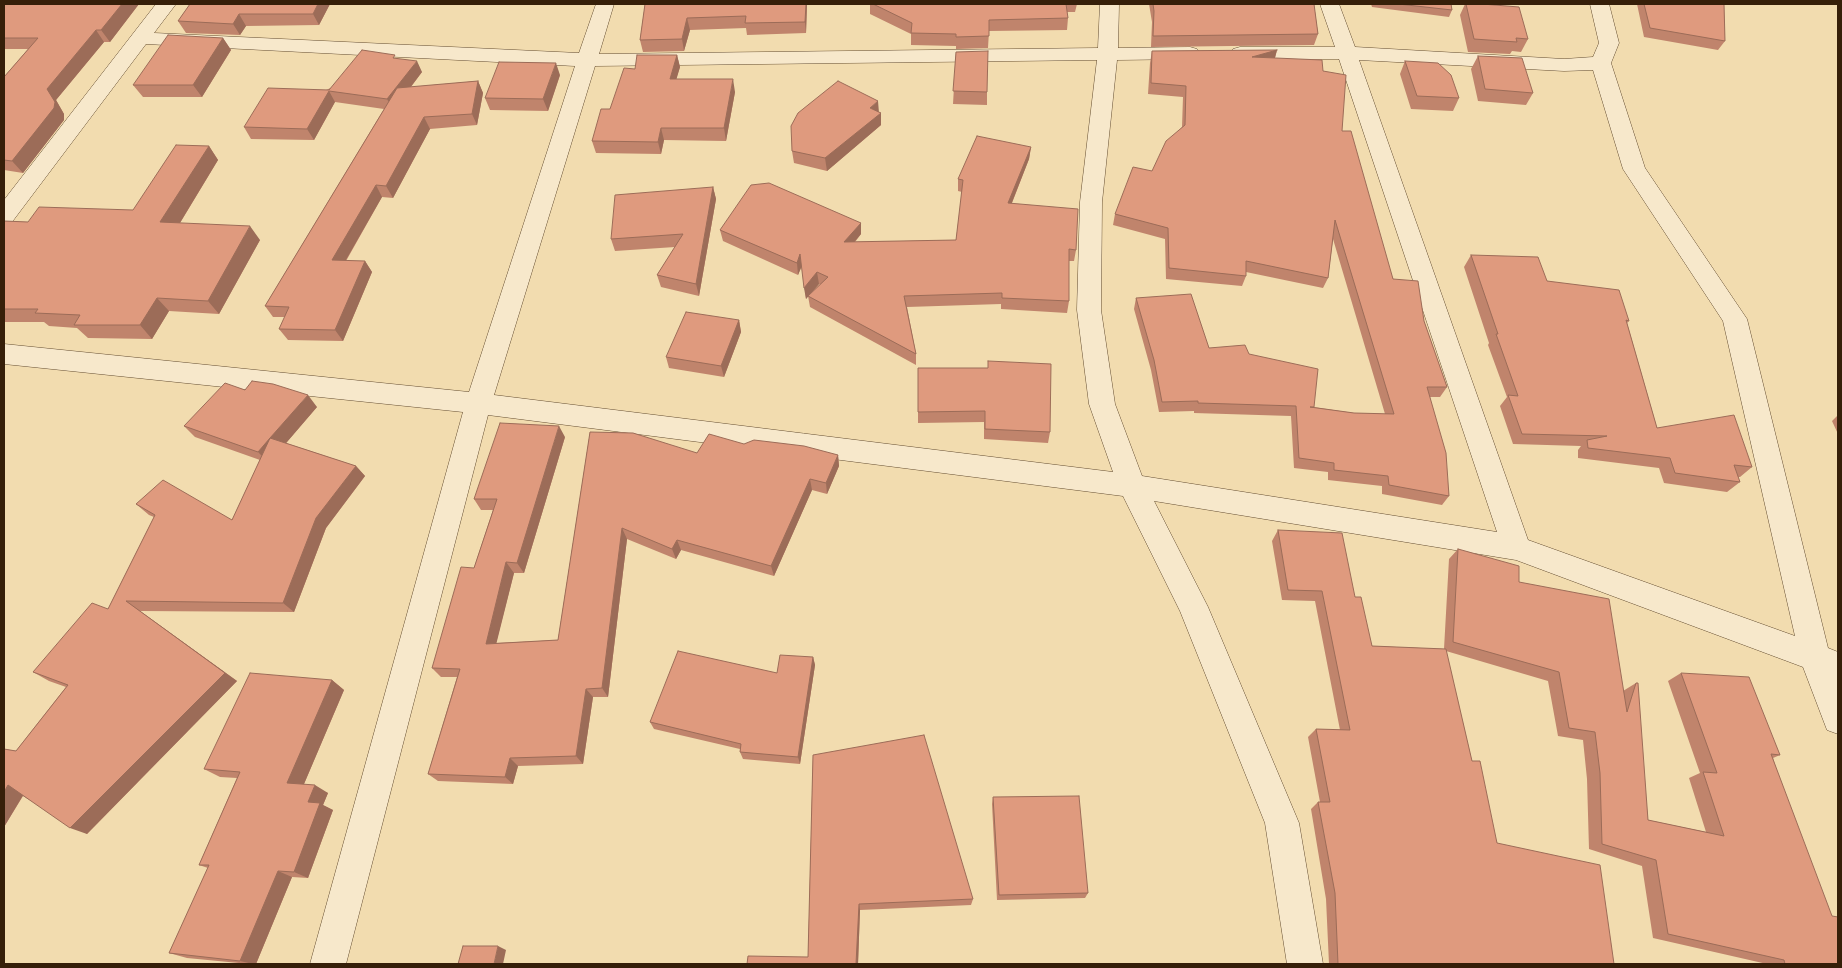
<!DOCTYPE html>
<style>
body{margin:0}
#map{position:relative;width:1842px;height:968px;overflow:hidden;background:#f2dcaf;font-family:Cardo,serif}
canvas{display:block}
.frame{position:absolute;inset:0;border:5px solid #361f09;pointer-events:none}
</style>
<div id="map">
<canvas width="1842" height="968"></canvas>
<div class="frame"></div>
</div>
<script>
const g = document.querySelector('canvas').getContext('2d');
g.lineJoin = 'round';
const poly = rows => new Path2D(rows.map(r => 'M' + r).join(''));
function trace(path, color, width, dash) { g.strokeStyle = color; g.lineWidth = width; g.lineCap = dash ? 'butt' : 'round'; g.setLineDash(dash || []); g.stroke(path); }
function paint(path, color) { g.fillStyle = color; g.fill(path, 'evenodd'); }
const minor = poly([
 [156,4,176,4,154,33,579,53,596,4,614,4,599,54,1098,48,1100,4,1119,4,1118,48,1190,47,1197,49,1200,53,1197,57,1190,59,1117,60,1102,202,1101,310,1115,404,1142,476,1497,532,1339,59,1240,59,1233,57,1230,53,1233,49,1240,47,1335,47,1320,4,1339,4,1355,47,1564,59,1593,57,1599,43,1590,4,1609,4,1619,43,1611,63,1645,168,1747,319,1828,648,1838,652,1838,734,1827,730,1803,667,1516,560,1154,501,1208,607,1299,823,1323,964,1287,964,1265,823,1180,611,1123,496,488,415,346,964,310,964,463,412,4,364,4,344,469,392,575,66,146,44,12,222,4,224,4,200,156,4],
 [1097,60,1080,202,1077,310,1089,404,1113,472,494,395,595,66,1097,60],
 [1359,60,1564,71,1593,70,1623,169,1723,321,1795,636,1528,540,1359,60]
]);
trace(minor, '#654e32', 1);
paint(minor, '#f7e8cb');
paint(poly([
 [4,4,139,4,110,42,104,42,56,100,64,114,64,120,23,173,4,170,4,77,28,49,4,49],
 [190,4,330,4,319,25,246,26,240,35,186,33,178,21],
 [645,4,807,4,806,33,747,35,746,28,690,30,684,51,643,52,640,40],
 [870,4,1077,4,1075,12,1067,12,1068,18,1067,30,989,31,988,48,956,49,956,46,911,45,911,34,870,14],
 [1149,4,1314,4,1318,34,1314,45,1151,47,1152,22],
 [1371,4,1451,4,1452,10,1449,17,1372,7],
 [1465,4,1482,4,1528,39,1521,52,1512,51,1510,54,1468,52,1460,15],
 [1637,4,1724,4,1725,41,1718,50,1644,37],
 [223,38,231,50,202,97,143,97,133,85],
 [1277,50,1275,58,1323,71,1342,131,1393,279,1424,321,1447,387,1440,397,1430,397,1449,496,1442,505,1382,494,1382,486,1328,480,1328,472,1294,468,1291,416,1194,413,1194,411,1159,412,1151,370,1134,309,1136,298,1209,348,1249,354,1313,407,1354,413,1385,414,1333,239,1328,278,1323,288,1246,272,1246,276,1242,286,1166,279,1165,239,1113,225,1115,214,1152,171,1182,127,1183,97,1148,94,1150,63,1152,51],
 [956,52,987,92,987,105,953,104],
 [677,55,680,67,676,79,735,92,726,141,664,140,661,154,596,153,592,141,635,69],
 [1478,56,1533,93,1526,105,1478,101,1471,69],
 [397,58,422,72,411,87,478,81,483,93,477,125,430,129,393,198,382,197,346,261,365,261,372,272,343,341,288,340,279,329,285,317,273,317,265,306,384,109,335,102,314,140,251,139,244,127],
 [1405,61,1459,98,1453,111,1411,109,1400,74],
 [560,75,548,111,490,110,485,98],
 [879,112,881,113,881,125,827,171,794,163,792,151],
 [209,146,218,160,180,223,260,240,219,314,169,311,152,339,88,338,77,328,49,326,44,322,4,322,4,221,28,222,133,210],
 [1031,147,1029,159,1012,203,1076,250,1074,261,1069,261,1069,301,1067,313,1001,309,1001,304,907,307,916,354,916,365,810,307,808,296,820,284,819,284,806,299,802,266,798,275,723,241,720,230,861,223,861,234,855,242,956,240,962,192,958,191,958,179],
 [713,187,716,199,699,296,661,287,657,275,675,247,615,251,611,239],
 [1471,255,1547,281,1629,321,1627,323,1657,428,1752,467,1740,477,1738,477,1740,482,1727,492,1664,483,1659,468,1578,458,1578,450,1581,446,1513,444,1500,406,1507,397,1488,345,1489,343,1464,267],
 [739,320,741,332,724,377,669,368,666,357],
 [918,368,1050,432,1048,443,984,439,984,422,918,423],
 [245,390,317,407,286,443,356,466,365,476,326,528,294,612,140,611,237,681,87,834,23,796,4,827,4,749,16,751,66,687,49,681,33,672,108,609,154,517,149,515,136,504,232,520,260,460,195,437,184,426],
 [1838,415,1838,434,1832,421],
 [590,432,697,453,744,444,838,455,839,466,827,494,812,490,774,576,681,550,676,559,627,539,608,697,593,697,583,764,518,766,513,784,438,781,428,774,457,677,441,677,432,668,474,568,493,510,481,510,474,499,565,437,524,573,514,573,496,643,558,640],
 [1278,530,1355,597,1372,646,1444,649,1449,559,1458,549,1519,582,1623,691,1636,683,1648,820,1706,832,1689,778,1700,773,1668,681,1681,673,1780,755,1773,758,1838,964,1767,964,1653,938,1642,866,1589,849,1587,779,1583,740,1558,736,1548,681,1446,651,1472,761,1497,843,1614,964,1329,964,1326,899,1311,809,1318,802,1320,802,1308,737,1316,729,1340,730,1315,601,1282,600,1272,541],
 [813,657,815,665,800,764,743,759,740,752,740,749,654,729,650,722,777,673],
 [332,680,344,690,304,784,328,793,323,805,333,810,308,878,292,877,256,964,249,964,187,958,169,953,208,868,199,865,237,778,220,777,204,769],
 [813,755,973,899,971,905,860,910,858,964,747,964,808,957],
 [993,797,1088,893,1085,898,997,900,992,804]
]), '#c0846c');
paint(poly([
 [122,4,139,4,110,42,101,30],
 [318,4,330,4,319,25,313,14],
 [806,4,807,4,806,33,805,22],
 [239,14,246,26,240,35,233,24],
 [687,18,690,30,684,51,682,39],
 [96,30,104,42,56,100,64,114,64,120,23,173,12,161,47,89],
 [223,38,231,50,202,97,193,85],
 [1277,50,1274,61,1252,57],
 [677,55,680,67,673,91,670,79],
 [417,61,422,72,393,110,387,99],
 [556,63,560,75,548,111,543,99],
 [733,79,735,92,726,141,724,128],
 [478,81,483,93,477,125,472,114],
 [329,91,335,102,314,140,307,129],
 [878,101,879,113,870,108],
 [881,113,881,125,827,171,825,158],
 [424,117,430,129,393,198,386,186],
 [661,128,664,140,661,154,658,142],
 [209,146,218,160,172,236,160,222],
 [1031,147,1029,159,1007,215,1008,203],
 [376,185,382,197,339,272,332,260],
 [713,187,716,199,699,296,696,284],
 [861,223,861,234,845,253,844,242],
 [250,226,260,240,219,314,208,301],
 [800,254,802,265,798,275,797,263],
 [365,261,372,272,343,341,335,330],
 [817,272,819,284,806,299,804,288],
 [157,298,169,311,152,339,140,325],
 [739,320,741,332,724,377,721,366],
 [308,395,317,407,281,449,270,438],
 [559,426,565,437,524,573,517,563],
 [270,438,269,463,258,452],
 [838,455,839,466,827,494,826,483],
 [356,466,365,476,326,528,294,612,283,603,316,518],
 [810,479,812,490,774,576,771,566],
 [622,528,627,539,608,697,602,688],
 [677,540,681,550,676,559,672,549],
 [506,562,514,573,494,653,486,644],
 [126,601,237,681,87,834,70,828],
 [813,657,815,665,800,764,798,757],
 [332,680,344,690,301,791,287,783],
 [586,689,593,697,583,764,576,756],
 [510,758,518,766,513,784,505,777],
 [8,785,25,792,4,827,4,792],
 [315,785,328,793,323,805,333,810,308,878,294,872,308,802],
 [278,871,292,877,256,964,253,964,240,961],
 [859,904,860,910,858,964,856,964],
 [498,946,506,950,503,964,494,964]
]), '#9c6c58');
const building = poly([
 [4,4,122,4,101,30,96,30,47,89,55,102,54,108,12,161,4,160,4,77,38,38,4,38,4,4],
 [190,4,318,4,313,14,239,14,233,24,178,21,190,4],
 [645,4,806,4,805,22,745,23,746,16,687,18,682,39,640,40,645,4],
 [873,4,1066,4,1068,18,989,20,989,36,956,37,956,34,911,33,912,23,873,4],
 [1153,4,1314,4,1318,34,1153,36,1154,11,1153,4],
 [1398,4,1451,4,1452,10,1398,4],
 [1466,4,1482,4,1519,7,1528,39,1516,38,1517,42,1474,39,1466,4],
 [1644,4,1724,4,1725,41,1650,28,1644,4],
 [168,35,223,38,193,85,133,85,168,35],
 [362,50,395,55,393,58,417,61,387,99,329,91,307,129,244,127,268,88,329,90,362,50],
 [1277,50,1252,57,1322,60,1323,71,1346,75,1342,131,1351,131,1393,279,1418,281,1424,321,1447,387,1427,387,1446,453,1449,496,1389,485,1388,476,1334,470,1334,463,1299,458,1296,406,1198,403,1198,401,1162,402,1154,360,1136,298,1191,294,1209,348,1245,345,1249,354,1318,369,1314,407,1310,407,1354,413,1394,414,1335,220,1328,278,1246,261,1246,276,1169,268,1168,228,1115,214,1133,167,1152,171,1166,141,1185,125,1186,86,1151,83,1152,51,1277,50],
 [988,51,987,92,953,91,956,52,988,51],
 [637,55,677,55,670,79,733,79,724,128,661,128,658,142,592,141,601,109,610,109,624,68,635,69,637,55],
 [1478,56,1522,58,1533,93,1485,89,1478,56],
 [1405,61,1438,63,1451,75,1459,98,1417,96,1405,61],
 [499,62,556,63,543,99,485,98,499,62],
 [478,81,472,114,424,117,386,186,376,185,332,260,365,261,335,330,279,329,289,307,265,306,397,88,478,81],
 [838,81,878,101,870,108,881,113,825,158,792,151,791,126,798,113,838,81],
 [977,136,1031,147,1008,203,1078,209,1076,250,1069,249,1069,301,1002,298,1002,293,904,296,916,354,808,296,828,277,817,272,804,288,800,254,797,263,720,230,751,185,769,183,861,223,844,242,956,240,963,180,958,179,977,136],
 [176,145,209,146,160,222,250,226,208,301,157,298,140,325,74,325,80,315,35,313,38,309,4,309,4,221,28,222,39,207,133,210,176,145],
 [713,187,696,284,657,275,683,234,611,239,615,195,713,187],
 [1471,255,1538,257,1547,281,1619,290,1629,321,1626,320,1657,428,1734,415,1752,467,1734,465,1740,482,1675,473,1670,458,1588,448,1587,440,1607,436,1522,434,1508,395,1518,396,1496,334,1498,334,1471,255],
 [686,312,739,320,721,366,666,357,686,312],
 [988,361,1051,364,1050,432,985,429,985,411,918,412,918,368,988,368,988,361],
 [252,381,273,384,308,395,270,438,356,466,316,518,283,603,126,601,225,673,70,828,8,785,4,792,4,749,16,751,68,685,33,672,92,603,108,609,155,515,136,504,163,480,232,520,270,438,258,452,184,426,225,383,245,390,252,381],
 [500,423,559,426,517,563,506,562,486,644,558,640,590,432,633,433,697,453,709,434,744,444,754,440,804,446,838,455,826,483,810,479,771,566,677,540,672,549,622,528,602,688,586,689,576,756,510,758,505,777,428,774,460,669,432,668,461,567,474,568,497,499,474,499,500,423],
 [1278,530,1342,533,1355,597,1361,597,1372,646,1446,649,1472,761,1480,761,1497,843,1600,865,1614,964,1338,964,1335,893,1318,802,1330,802,1316,729,1350,730,1322,591,1288,590,1278,530],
 [1458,549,1519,566,1519,582,1609,599,1627,712,1636,683,1638,683,1648,820,1724,836,1703,772,1717,773,1681,673,1749,677,1780,755,1771,754,1832,916,1838,917,1838,964,1785,964,1784,960,1668,934,1656,860,1602,844,1600,773,1595,732,1569,728,1559,672,1453,642,1458,549],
 [678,651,777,673,780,655,813,657,798,757,740,752,741,744,650,722,678,651],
 [250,673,332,680,287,783,315,785,308,802,320,803,294,872,278,871,240,961,169,953,209,865,199,865,240,772,204,769,250,673],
 [924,735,973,899,859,904,856,964,747,964,748,956,808,957,813,755,924,735],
 [1079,796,1088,893,999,895,993,797,1079,796],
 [463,946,498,946,494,964,458,964,463,946]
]);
paint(building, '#df9a7e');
trace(building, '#9c6c58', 1);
</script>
